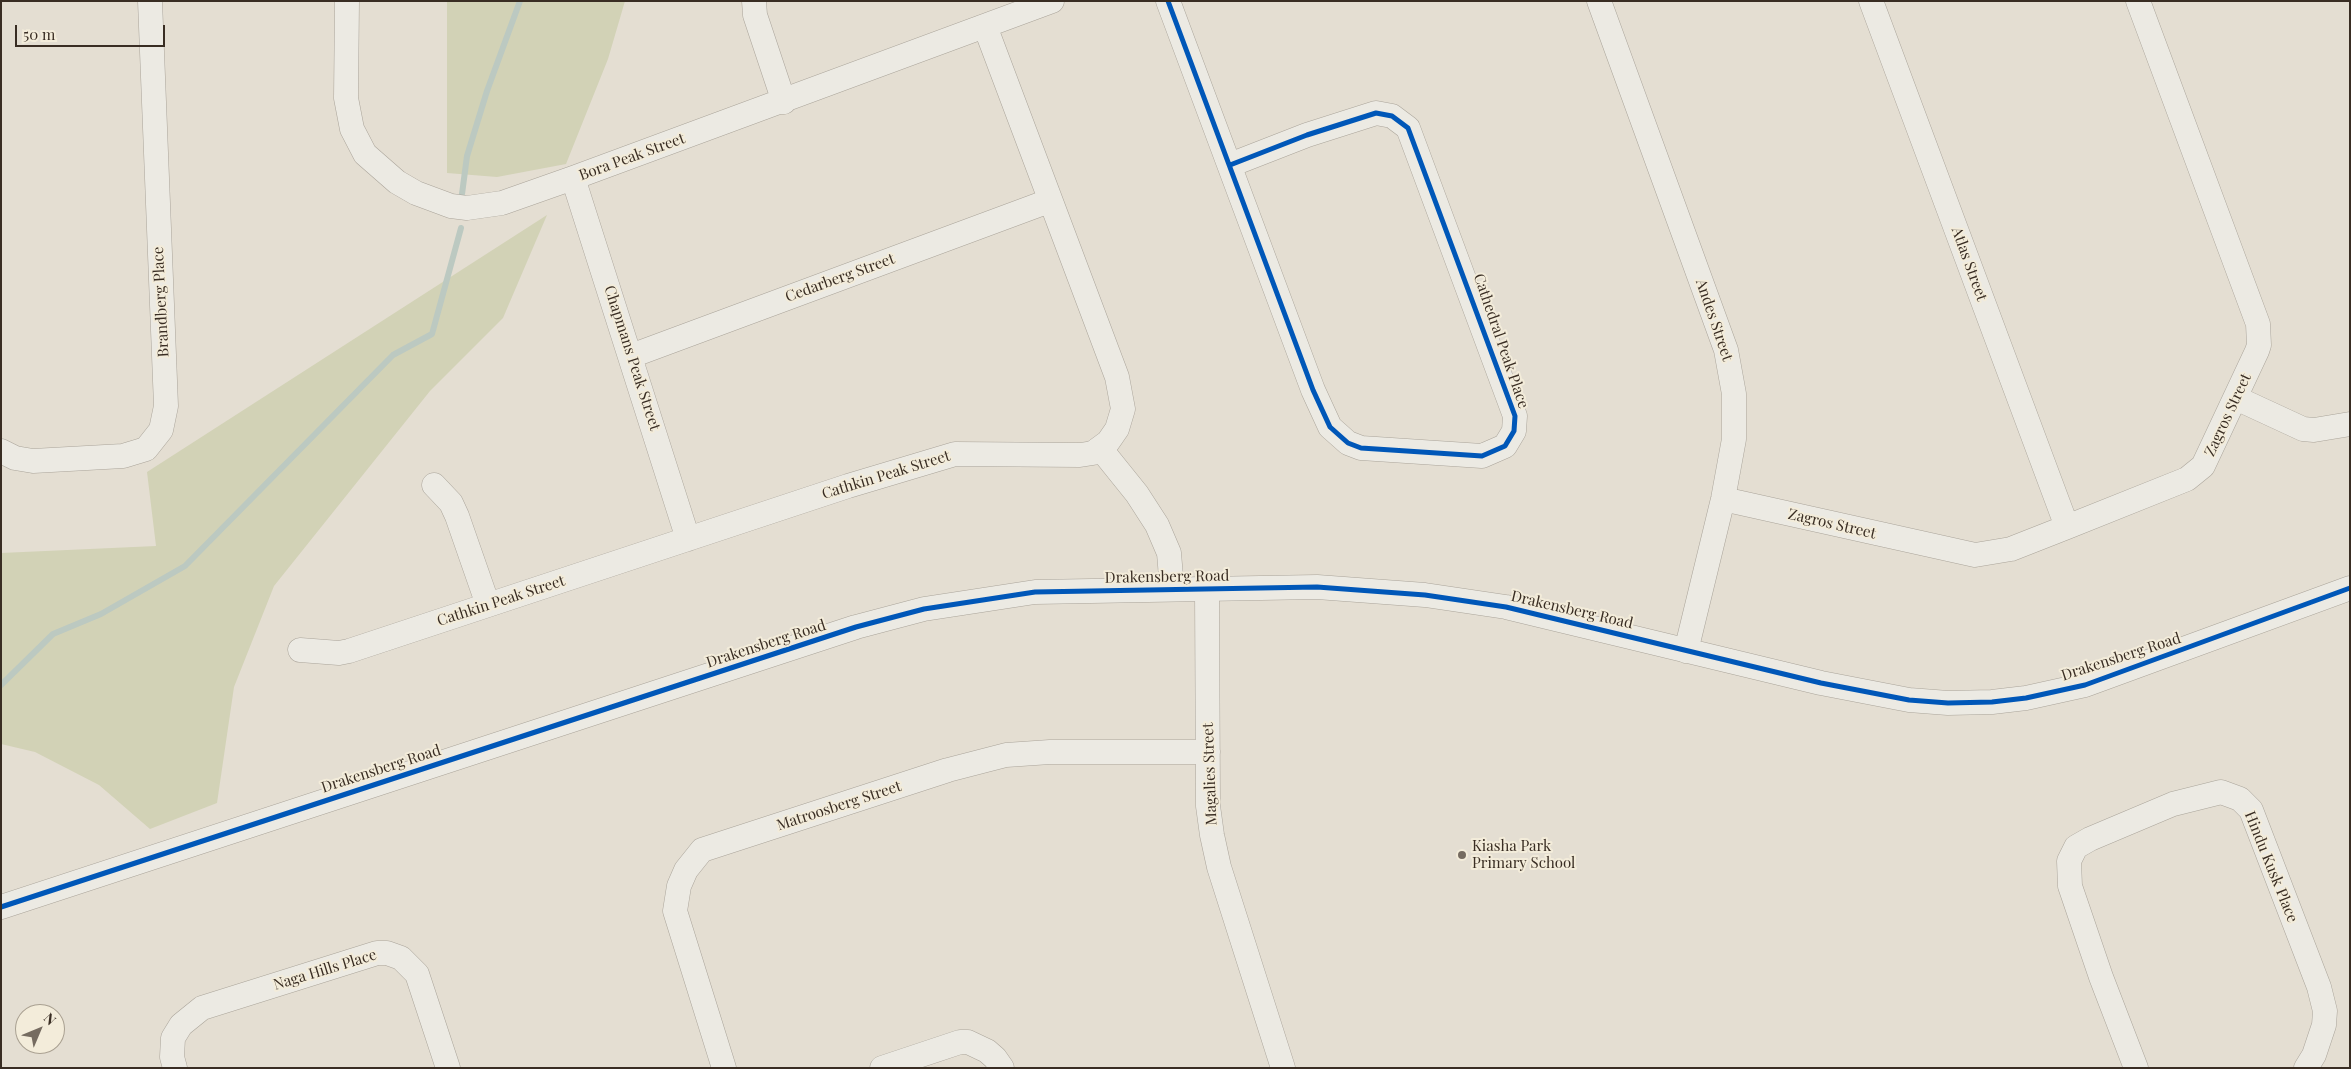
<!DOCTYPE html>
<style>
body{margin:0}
#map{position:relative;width:2351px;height:1069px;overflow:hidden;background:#e4ded2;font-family:"Playfair Display",serif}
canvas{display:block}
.frame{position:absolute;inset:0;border:2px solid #392d23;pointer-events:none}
.north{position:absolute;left:15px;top:1004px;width:50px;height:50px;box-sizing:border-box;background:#f3ecda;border:1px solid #a9a091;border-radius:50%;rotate:45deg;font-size:14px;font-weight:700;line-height:20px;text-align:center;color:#392d23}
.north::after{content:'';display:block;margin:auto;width:18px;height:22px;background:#756b60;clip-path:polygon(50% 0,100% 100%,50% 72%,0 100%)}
.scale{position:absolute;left:15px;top:25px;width:150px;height:22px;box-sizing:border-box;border:2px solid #392d23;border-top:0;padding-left:6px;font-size:15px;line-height:18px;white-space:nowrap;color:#392d23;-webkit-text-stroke:4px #f3ecda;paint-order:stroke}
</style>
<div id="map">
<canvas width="2351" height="1069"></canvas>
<div class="frame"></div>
<div class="north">N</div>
<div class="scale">50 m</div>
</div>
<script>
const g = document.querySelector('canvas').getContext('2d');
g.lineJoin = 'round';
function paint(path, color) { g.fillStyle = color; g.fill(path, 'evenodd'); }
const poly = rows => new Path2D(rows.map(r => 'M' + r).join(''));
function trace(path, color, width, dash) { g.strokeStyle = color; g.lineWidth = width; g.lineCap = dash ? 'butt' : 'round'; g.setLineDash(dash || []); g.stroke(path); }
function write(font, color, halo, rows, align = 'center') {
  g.font = font + ' "Playfair Display",serif'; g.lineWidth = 4; g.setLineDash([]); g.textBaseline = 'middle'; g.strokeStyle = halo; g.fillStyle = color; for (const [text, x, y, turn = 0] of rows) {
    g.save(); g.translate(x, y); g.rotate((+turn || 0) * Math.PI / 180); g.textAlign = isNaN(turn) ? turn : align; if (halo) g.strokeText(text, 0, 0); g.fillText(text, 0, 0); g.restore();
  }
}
paint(poly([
 [447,1,625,1,608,59,566,164,497,177,447,173],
 [547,215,503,318,430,391,274,586,234,687,217,803,150,829,99,785,35,752,1,744,1,553,156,546,147,472]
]), '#d2d2b6');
trace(poly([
 [462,194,467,156,487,91,520,1],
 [1,685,53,634,101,614,185,566,393,355,432,334,461,228]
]), '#bcc9c1', 6);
const minor = poly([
 [347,1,346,98,352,129,365,154,397,182,416,193,451,206,467,208,502,203,573,178,1052,1],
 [754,1,755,15,784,102],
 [1168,1,1313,390,1330,427,1348,443,1361,448,1482,456,1505,446,1514,431,1515,416,1408,128,1392,116,1376,113,1307,135,1230,165],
 [1599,1,1726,350,1734,394,1734,439,1723,499,1686,651],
 [1871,1,2067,527],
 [573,178,688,539],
 [631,356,1049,201],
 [2236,398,2303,429,2314,430,2350,424],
 [1100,448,1137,494,1157,525,1169,553,1172,589],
 [1,451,15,458,33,461,123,456,146,449,161,430,166,406,150,1],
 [434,485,451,503,457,516,488,605],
 [1723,499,1975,555,2011,549,2067,527,2187,479,2203,466,2257,351,2259,345,2258,324,2138,1],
 [1207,589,1208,806,1212,835,1219,867,1283,1068],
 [300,650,339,653,349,651,848,486,955,454,1080,455,1093,453,1108,442,1117,429,1123,409,1117,377,985,26],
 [1,907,856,627,924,609,1035,592,1317,587,1425,595,1506,607,1821,683,1909,700,1948,703,1992,702,2026,698,2085,685,2350,588],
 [175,1068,172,1057,173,1038,181,1025,202,1008,377,953,387,953,401,958,417,974,448,1068],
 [724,1068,675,911,679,886,686,870,702,850,948,770,1006,755,1050,752,1208,752],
 [882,1068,960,1042,968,1042,987,1051,995,1058,1002,1068],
 [2136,1068,2101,977,2070,886,2069,861,2076,847,2090,839,2173,804,2221,792,2240,799,2251,810,2319,987,2325,1011,2324,1025,2314,1055,2306,1068]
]);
trace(minor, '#aaa49a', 25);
trace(minor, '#eceae3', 24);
trace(poly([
 [1168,1,1313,390,1330,427,1348,443,1361,448,1482,456,1505,446,1514,431,1515,416,1408,128,1392,116,1376,113,1307,135,1230,165],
 [1,907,856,627,924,609,1035,592,1317,587,1425,595,1506,607,1821,683,1909,700,1948,703,1992,702,2026,698,2085,685,2350,588]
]), '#0057b8', 5);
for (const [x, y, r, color] of [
 [1462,855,5,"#756b60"]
]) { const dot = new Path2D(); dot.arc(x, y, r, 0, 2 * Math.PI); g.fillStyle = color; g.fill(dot); trace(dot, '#f3ecda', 2); }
write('15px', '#392d23', '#f3ecda', [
 ["Bora Peak Street",632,157,-20],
 ["Atlas Street",1969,264,70],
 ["Cedarberg Street",840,278,-20],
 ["Brandberg Place",161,302,-93],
 ["Andes Street",1714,320,71],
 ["Cathedral Peak Place",1501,341,71],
 ["Chapmans Peak Street",632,358,72],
 ["Zagros Street",2228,415,-65],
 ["Cathkin Peak Street",886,475,-17],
 ["Zagros Street",1832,524,13],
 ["Drakensberg Road",1167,577,-1],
 ["Cathkin Peak Street",501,601,-18],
 ["Drakensberg Road",1572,610,13],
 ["Drakensberg Road",766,644,-18],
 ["Drakensberg Road",2121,657,-18],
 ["Drakensberg Road",381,769,-18],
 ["Magalies Street",1210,774,-92],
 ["Matroosberg Street",839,806,-18],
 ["Hindu Kusk Place",2271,867,68],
 ["Naga Hills Place",325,970,-17]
]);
write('15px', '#392d23', '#f3ecda', [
 ["Kiasha Park",1472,846],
 ["Primary School",1472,863]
], 'left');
</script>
